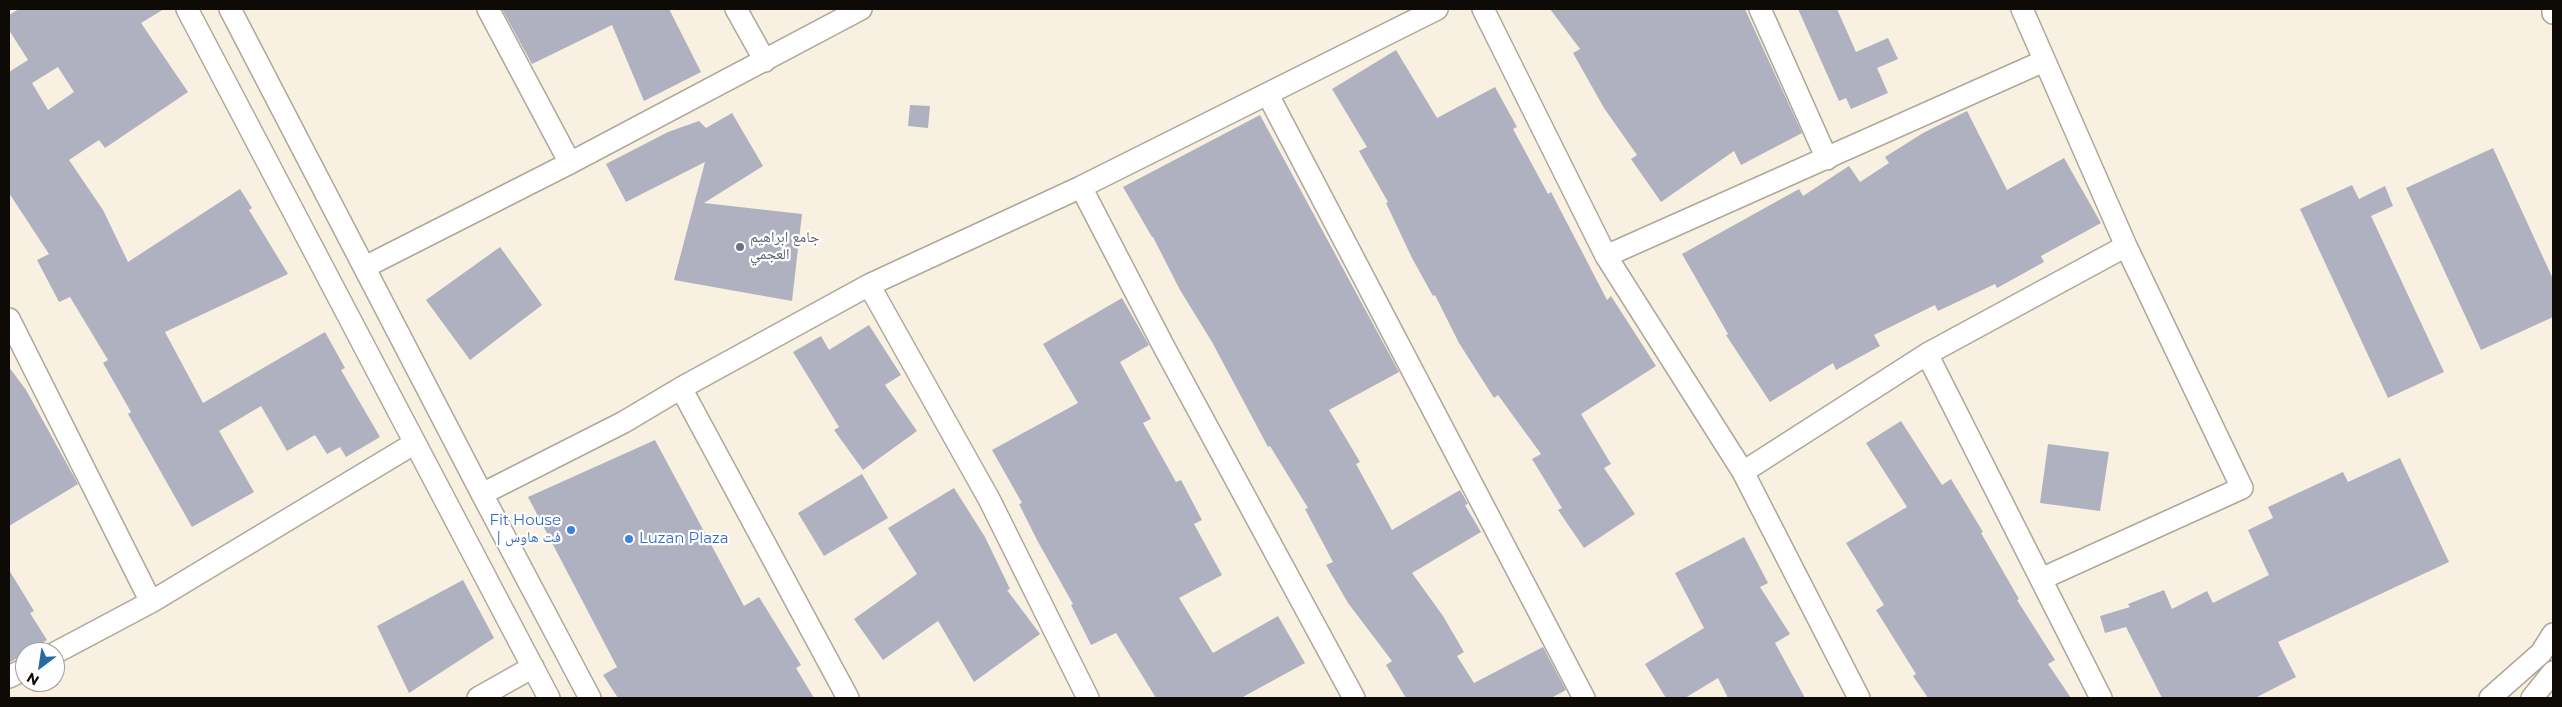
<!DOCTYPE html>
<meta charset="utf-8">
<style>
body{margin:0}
#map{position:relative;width:2562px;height:707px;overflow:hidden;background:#f8f0e1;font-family:Montserrat,sans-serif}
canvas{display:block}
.frame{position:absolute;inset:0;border:10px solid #0e0b07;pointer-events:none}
.north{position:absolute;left:15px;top:642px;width:50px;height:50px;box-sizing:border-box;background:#fefefe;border:1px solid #9e9d9b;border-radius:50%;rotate:211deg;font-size:14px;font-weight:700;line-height:20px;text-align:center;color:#0e0b07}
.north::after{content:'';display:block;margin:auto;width:18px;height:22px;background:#276aa0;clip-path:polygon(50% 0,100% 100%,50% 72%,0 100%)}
</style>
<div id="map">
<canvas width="2562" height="707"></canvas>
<div class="frame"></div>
<div class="north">N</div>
</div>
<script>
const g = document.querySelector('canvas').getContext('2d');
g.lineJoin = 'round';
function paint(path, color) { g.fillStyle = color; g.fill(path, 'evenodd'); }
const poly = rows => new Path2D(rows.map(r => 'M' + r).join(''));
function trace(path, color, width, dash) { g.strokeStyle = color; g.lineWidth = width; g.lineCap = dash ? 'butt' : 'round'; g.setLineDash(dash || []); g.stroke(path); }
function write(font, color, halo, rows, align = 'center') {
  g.font = font + ' Montserrat,"Noto Naskh Arabic",sans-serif'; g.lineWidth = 4.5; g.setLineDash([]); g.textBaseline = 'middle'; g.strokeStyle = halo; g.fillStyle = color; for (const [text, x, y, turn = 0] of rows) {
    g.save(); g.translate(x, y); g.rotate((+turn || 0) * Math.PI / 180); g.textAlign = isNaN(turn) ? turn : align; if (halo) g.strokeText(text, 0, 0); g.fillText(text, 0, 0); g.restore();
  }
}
paint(poly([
 [19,9,164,9,141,23,188,92,105,148,99,140,69,160,103,210,128,262,240,189,252,208,249,210,288,274,165,332,203,403,325,332,345,368,341,370,380,437,346,457,340,447,327,454,315,435,287,451,261,406,219,431,254,492,192,527,128,414,131,412,103,363,108,360,70,297,59,302,37,260,49,254,9,193,9,72,28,60,9,30,9,15],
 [58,67,74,92,48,110,32,83],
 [502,9,669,9,701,72,644,101,612,25,532,64],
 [1550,9,1745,9,1802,133,1741,165,1734,151,1661,202,1631,159,1637,155,1604,108,1573,53,1580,49],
 [1798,9,1837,9,1856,52,1888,38,1898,59,1877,68,1888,93,1851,109,1846,98,1839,101],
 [1396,50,1437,118,1495,87,1517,127,1513,129,1548,194,1551,192,1607,300,1611,296,1656,366,1581,414,1611,464,1604,468,1635,514,1584,548,1558,510,1562,508,1532,459,1541,454,1498,395,1494,398,1459,343,1435,295,1433,296,1412,258,1386,203,1388,202,1359,151,1367,147,1332,89],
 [910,105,930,106,928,128,908,126],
 [1967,111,2007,190,2064,158,2101,223,2041,256,2044,262,1997,288,1995,284,1938,311,1935,305,1874,335,1880,346,1836,370,1833,363,1770,402,1726,335,1728,334,1682,254,1799,189,1803,196,1849,166,1860,182,1889,163,1885,157,1923,133],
 [732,113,763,166,704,203,802,214,792,301,674,280,705,162,626,202,606,164,668,132,699,121,706,128],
 [1260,115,1399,372,1329,410,1360,462,1356,464,1392,530,1460,490,1468,504,1465,505,1481,532,1412,573,1443,616,1464,652,1457,656,1474,683,1543,647,1566,690,1551,698,1406,698,1386,665,1392,661,1348,603,1326,565,1333,562,1305,509,1308,508,1270,446,1268,447,1212,342,1180,290,1153,237,1152,237,1123,187],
 [2493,148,2553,279,2553,317,2481,350,2406,188],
 [2352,185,2359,199,2385,186,2393,206,2371,216,2444,372,2388,398,2300,209],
 [500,247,542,305,470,360,426,300],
 [1122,298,1149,345,1120,362,1151,419,1143,423,1176,482,1181,480,1202,520,1194,524,1222,575,1179,598,1213,653,1278,616,1305,663,1241,698,1156,698,1116,633,1091,645,1071,605,1073,604,1037,540,1019,504,1022,503,992,450,1078,403,1043,344],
 [869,325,901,375,885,385,917,431,863,470,834,430,839,427,793,352,821,336,829,350],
 [9,367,26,390,78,484,9,526],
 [1901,421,1942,485,1951,479,1983,532,1981,533,2019,599,2017,600,2055,660,2048,664,2071,698,1928,698,1913,676,1916,674,1876,610,1884,605,1846,543,1907,507,1866,443],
 [655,440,744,606,759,597,801,665,796,668,814,698,618,698,603,675,617,667,528,497],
 [2048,444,2109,452,2100,511,2040,503],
 [2400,458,2449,562,2278,642,2296,677,2255,698,2162,698,2126,627,2105,633,2100,616,2130,607,2128,604,2164,590,2172,609,2207,591,2213,603,2269,575,2248,530,2273,518,2268,507,2343,472,2348,482],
 [862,474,888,518,824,556,798,513],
 [954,488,985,537,1010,589,1007,590,1040,634,974,682,938,621,883,660,854,619,917,574,888,528],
 [1744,537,1768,583,1760,587,1790,634,1775,643,1805,698,1728,698,1718,678,1685,698,1666,698,1645,664,1704,628,1675,573],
 [9,570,34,611,30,613,47,640,9,663],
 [463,580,494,638,409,693,377,626]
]), '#b0b1c0');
const street = poly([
 [187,9,549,698],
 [230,9,482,494,590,698],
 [488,9,570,163],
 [736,9,765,61],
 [1483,9,1606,256,1743,472,1859,698],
 [1760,9,1827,159],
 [2022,9,2126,246,2242,488,2041,579],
 [2553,9,2553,13],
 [1268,95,1584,698],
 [1081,187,1164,347,1354,698],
 [1606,256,2044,61],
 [365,267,570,163,861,9],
 [869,285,989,499,1088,698],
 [9,319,151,602],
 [1927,354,2101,698],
 [681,388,848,698],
 [1743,472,1927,354,2126,246],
 [482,494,624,422,681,388,869,285,1081,187,1437,9],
 [55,653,151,602,415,443],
 [9,677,25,669],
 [478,698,533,667],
 [2490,698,2541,653,2553,634],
 [2532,698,2553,672]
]);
trace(street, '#afa799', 24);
trace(street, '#fff', 21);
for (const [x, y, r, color] of [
 [740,247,5,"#6b7280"],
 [571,530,5,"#3f7fe0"],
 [629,539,5,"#3f7fe0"]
]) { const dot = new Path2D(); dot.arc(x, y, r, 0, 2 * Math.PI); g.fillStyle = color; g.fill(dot); trace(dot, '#fefefe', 2); }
write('15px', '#5b616d', '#fefefe', [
 ["جامع ابراهيم",750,238],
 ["العجمي",750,255]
], 'left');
write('15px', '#366cbe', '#fefefe', [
 ["Fit House",561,521],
 ["| فت هاوس",561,538],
 ["Luzan Plaza",639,539,"left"]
], 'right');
</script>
